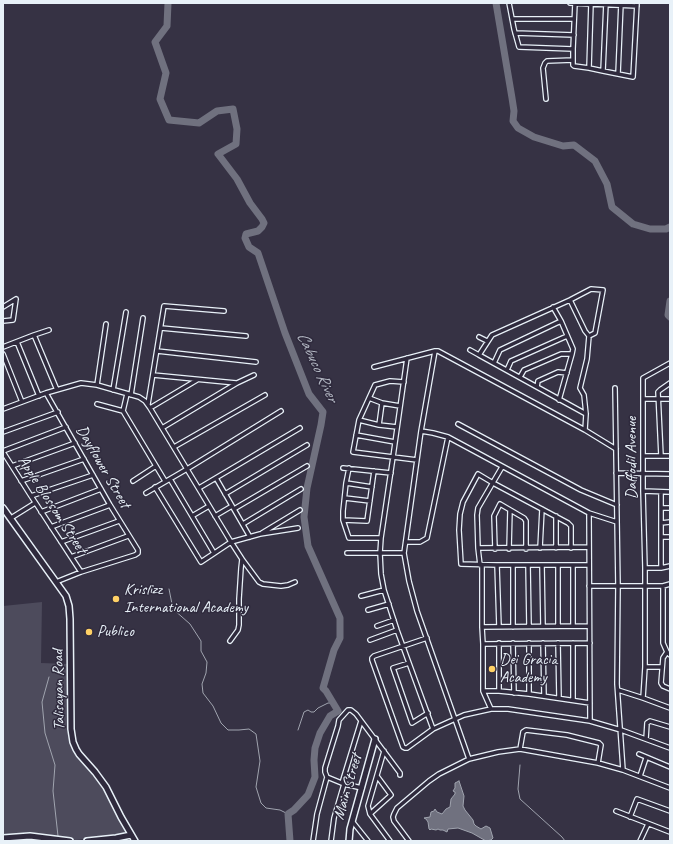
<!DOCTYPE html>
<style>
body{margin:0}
#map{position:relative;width:673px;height:844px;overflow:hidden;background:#363244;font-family:Caveat,sans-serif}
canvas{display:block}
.frame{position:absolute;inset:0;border:4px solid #e8f1f8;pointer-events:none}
</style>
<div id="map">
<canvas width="673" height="844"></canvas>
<div class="frame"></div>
</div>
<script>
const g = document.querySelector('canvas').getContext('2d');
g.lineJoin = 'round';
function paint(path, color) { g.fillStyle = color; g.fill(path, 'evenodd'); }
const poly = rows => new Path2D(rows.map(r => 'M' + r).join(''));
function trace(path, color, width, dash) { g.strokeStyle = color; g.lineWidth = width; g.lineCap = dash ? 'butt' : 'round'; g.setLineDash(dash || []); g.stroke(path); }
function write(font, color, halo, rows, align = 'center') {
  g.font = font + ' Caveat,sans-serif'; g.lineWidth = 3; g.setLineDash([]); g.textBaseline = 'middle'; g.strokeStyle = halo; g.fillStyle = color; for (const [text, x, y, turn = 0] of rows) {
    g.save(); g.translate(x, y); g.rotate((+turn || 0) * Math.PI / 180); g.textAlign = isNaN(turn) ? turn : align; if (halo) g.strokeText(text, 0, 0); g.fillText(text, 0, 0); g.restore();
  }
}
paint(poly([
 [42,602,41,663,68,664,69,723,78,756,85,766,96,777,103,786,127,833,76,840,28,834,3,836,3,606]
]), '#4d4b5c');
const water = poly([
 [459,781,464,796,463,806,465,810,473,820,474,824,476,826,481,829,486,826,490,828,493,838,491,840,486,841,472,833,458,828,448,829,447,832,443,830,440,830,438,829,436,830,431,829,430,830,429,829,428,822,426,819,424,818,430,817,431,812,434,811,435,809,437,812,442,814,446,809,450,807,451,799,455,794,455,792,453,791,455,788,455,783,459,781]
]);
paint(water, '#70717f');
trace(water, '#a0a4af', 1);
trace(poly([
 [169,589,173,609,190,624,201,641,201,651,207,662,206,673,202,684,203,693,213,706,221,723,228,730,239,730,249,729,256,734,260,761,256,787,261,803,266,808,280,810,288,814],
 [49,677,42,702,45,733,55,765,53,791,58,836],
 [298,730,304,712,308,710,311,712,314,712,318,708,328,703,332,703,336,708],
 [520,765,518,789,520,799,562,837,565,841]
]), '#a0a4af', 1);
trace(poly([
 [168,3,167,26,155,42,166,73,160,99,169,120,199,123,217,111,233,109,237,129,236,144,218,154,237,179,250,203,262,219,264,223,262,227,258,231,246,234,245,238,249,247,258,253,285,333,309,394,323,412,321,425,307,488,304,517,308,546,340,618,340,638,334,650,323,688,326,691,338,711,330,716,320,733,315,748,314,760,315,777,308,795,294,810,288,814,290,841],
 [496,3,512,98,514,111,513,121,518,128,534,137,563,146,574,145,595,161,607,184,612,207,633,224,650,229,666,229,670,227],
 [670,301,668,315,670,317]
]), '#70717f', 7);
const street = poly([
 [509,3,514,29,519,47,573,49,575,3],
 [570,3,637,6],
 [591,3,589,68,603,71],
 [606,3,603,71,618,74],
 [621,3,618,74,633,77,637,3],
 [512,19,574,19],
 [515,33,574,35],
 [573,49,573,65,574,66,589,68],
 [546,99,543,68,545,63,547,61,573,60],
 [570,300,585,331,589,336,587,359,580,388,584,395,586,414,585,430],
 [3,307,16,299],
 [553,307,561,321,573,349,572,354,559,400],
 [3,321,13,320,16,299],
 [161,328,246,336],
 [34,335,49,330],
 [479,337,487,341],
 [17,342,39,396],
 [3,347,34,335,57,390],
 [470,350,479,355],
 [157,351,256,362],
 [435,351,421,431,404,553,409,581,417,611,469,759],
 [3,354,22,402],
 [407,358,393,457,381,538,380,553,381,574,384,590,397,630,433,729],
 [494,363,500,350,561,321],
 [374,367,435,351,438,351,585,430,616,449],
 [507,370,511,361,567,336],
 [153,375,236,383],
 [520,377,524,370,561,354,572,354],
 [404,382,390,381,375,385,359,420,353,452,417,460],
 [97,385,106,324],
 [537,387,538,381,558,372,567,373],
 [615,388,618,586,617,684,623,770],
 [113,390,126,312],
 [46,393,110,505,138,550,138,553,135,555,81,572,56,582],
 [127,394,123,411,165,481],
 [131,395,143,318],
 [369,398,382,403,400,406],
 [643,399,670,399],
 [97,404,123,411],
 [148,404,164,306,224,311],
 [150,408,197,380],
 [3,409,46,393,81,383,97,385,139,397,145,401,150,408,231,542,242,559,241,568,239,599,239,625,238,630,230,641],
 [586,414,479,355,492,335,570,300,591,289,603,290,595,333,589,336],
 [359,420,379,425,397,427],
 [458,424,581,490,617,505],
 [379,425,382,403],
 [162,428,237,383,254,375],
 [421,431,433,433,448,437,589,513,617,522],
 [3,432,58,412],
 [356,435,395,442],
 [174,447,265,395],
 [3,451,66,427],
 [3,452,31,496,81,572],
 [643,456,670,456],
 [661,456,658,392,660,390,670,383],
 [12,466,75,443],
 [343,468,391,473],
 [349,468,346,483,343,511,343,520,349,538,381,538],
 [616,473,670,474],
 [216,478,250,537],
 [170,479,214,553],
 [21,481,84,459],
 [133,481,156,466],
 [346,483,372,487],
 [155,487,201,562,231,542,260,534,298,528],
 [199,488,300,428],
 [643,491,670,492],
 [661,492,661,568],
 [146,493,187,469,281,411],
 [225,494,307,445],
 [31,496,93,475],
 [345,498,370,501],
 [661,508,670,508],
 [234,509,307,466],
 [41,512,101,489],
 [589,513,590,721],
 [192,516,209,506],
 [215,516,232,506],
 [11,518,35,503],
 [343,520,367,521,374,471],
 [661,523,670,522],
 [243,524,301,489],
 [51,527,110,505],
 [262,533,300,510],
 [661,537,670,537],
 [61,542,119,521],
 [406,542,420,542,427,538,448,437],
 [478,548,588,547],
 [540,548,542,509],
 [556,548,556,516],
 [571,548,571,526,568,523,493,483,478,474,463,502,460,514,459,530,461,564,497,565,589,565],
 [495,549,494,516,500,504,524,518,526,521,526,549],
 [509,549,510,510],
 [347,553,404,553],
 [71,557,128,536],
 [242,559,259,582,263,584,281,586,288,585,295,582],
 [480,565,478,548,477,515,478,508,502,467],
 [482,565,482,627,483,644,483,691,491,709],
 [497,565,499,627],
 [513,565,513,627],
 [528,565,529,626],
 [573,565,573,626],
 [542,566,543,626],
 [645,568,661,568,670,566],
 [589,586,663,586,670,584],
 [663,586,663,643,667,652,670,655],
 [361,596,384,590],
 [368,610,389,604],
 [377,626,394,620],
 [558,626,558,565],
 [482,627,589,626],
 [427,638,374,656,372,658,372,660,403,747,405,748,407,748,433,729,464,715,491,709,508,709,590,721,621,730,670,748],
 [370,640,397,630],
 [499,643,499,691],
 [513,643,514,693],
 [529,643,529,694],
 [543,643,544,696],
 [558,643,559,698],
 [573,643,573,700],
 [483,644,590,643],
 [667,652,663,658,661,683,663,686,670,689],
 [409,663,393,668,412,723,428,713],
 [645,667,662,667],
 [618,690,643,698,670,708],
 [483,691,499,691,529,694,590,703],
 [643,698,645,667,645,568,643,491,643,378,670,363],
 [646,739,647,723,650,721,670,727],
 [520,749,523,732,526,730,567,735,599,743,601,745,598,763],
 [384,751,368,806,370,814,390,841],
 [639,754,670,767],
 [640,776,646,758],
 [327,777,325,772,325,768,338,726,339,720,348,710,351,710,356,714,400,773,400,775],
 [327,777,344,784,362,788],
 [342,783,361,721],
 [616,811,670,832],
 [370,814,391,795,377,776],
 [630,817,637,799,670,811],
 [352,821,368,841],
 [313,841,317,814,327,777],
 [331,841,334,818,344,784],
 [409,841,394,821,393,817,394,814,397,808,429,781,439,774,469,759,498,752,520,749,598,763,623,770,670,788],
 [640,841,648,824]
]);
const secondary = poly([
 [3,508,66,596,69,606,70,619,71,729,73,742,76,749,79,754,95,772,106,787,121,817,135,841],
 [3,838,30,836,70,841],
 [87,841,116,838,131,835],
 [349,841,350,829,375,739]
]);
trace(street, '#e8f1f8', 6);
trace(secondary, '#e8f1f8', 8);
trace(street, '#2f2a3d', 3.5);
trace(secondary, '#2f2a3d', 5);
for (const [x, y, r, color] of [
 [116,599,4,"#ffd166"],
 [89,632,4,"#ffd166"],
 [492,669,4,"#ffd166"]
]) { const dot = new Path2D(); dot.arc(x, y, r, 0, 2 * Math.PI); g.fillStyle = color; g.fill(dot); trace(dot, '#2f2a3d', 1.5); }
write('16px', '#e8f1f8', '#2f2a3d', [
 ["Daffodil Avenue",632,458,-90],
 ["Dayflower Street",103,467,60],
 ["Apple Blossom Street",52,505,57],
 ["Talisayan Road",59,690,-91],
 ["Main Street",348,787,-74]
]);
write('16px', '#e8f1f8', '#2f2a3d', [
 ["Krislizz",124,590],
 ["International Academy",124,608],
 ["Publico",97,632],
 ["Dei Gracia",500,660],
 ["Academy",500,678]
], 'left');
write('italic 17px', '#b2b7c2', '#2f2a3d', [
 ["Cabuco River",317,367,65]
]);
</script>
